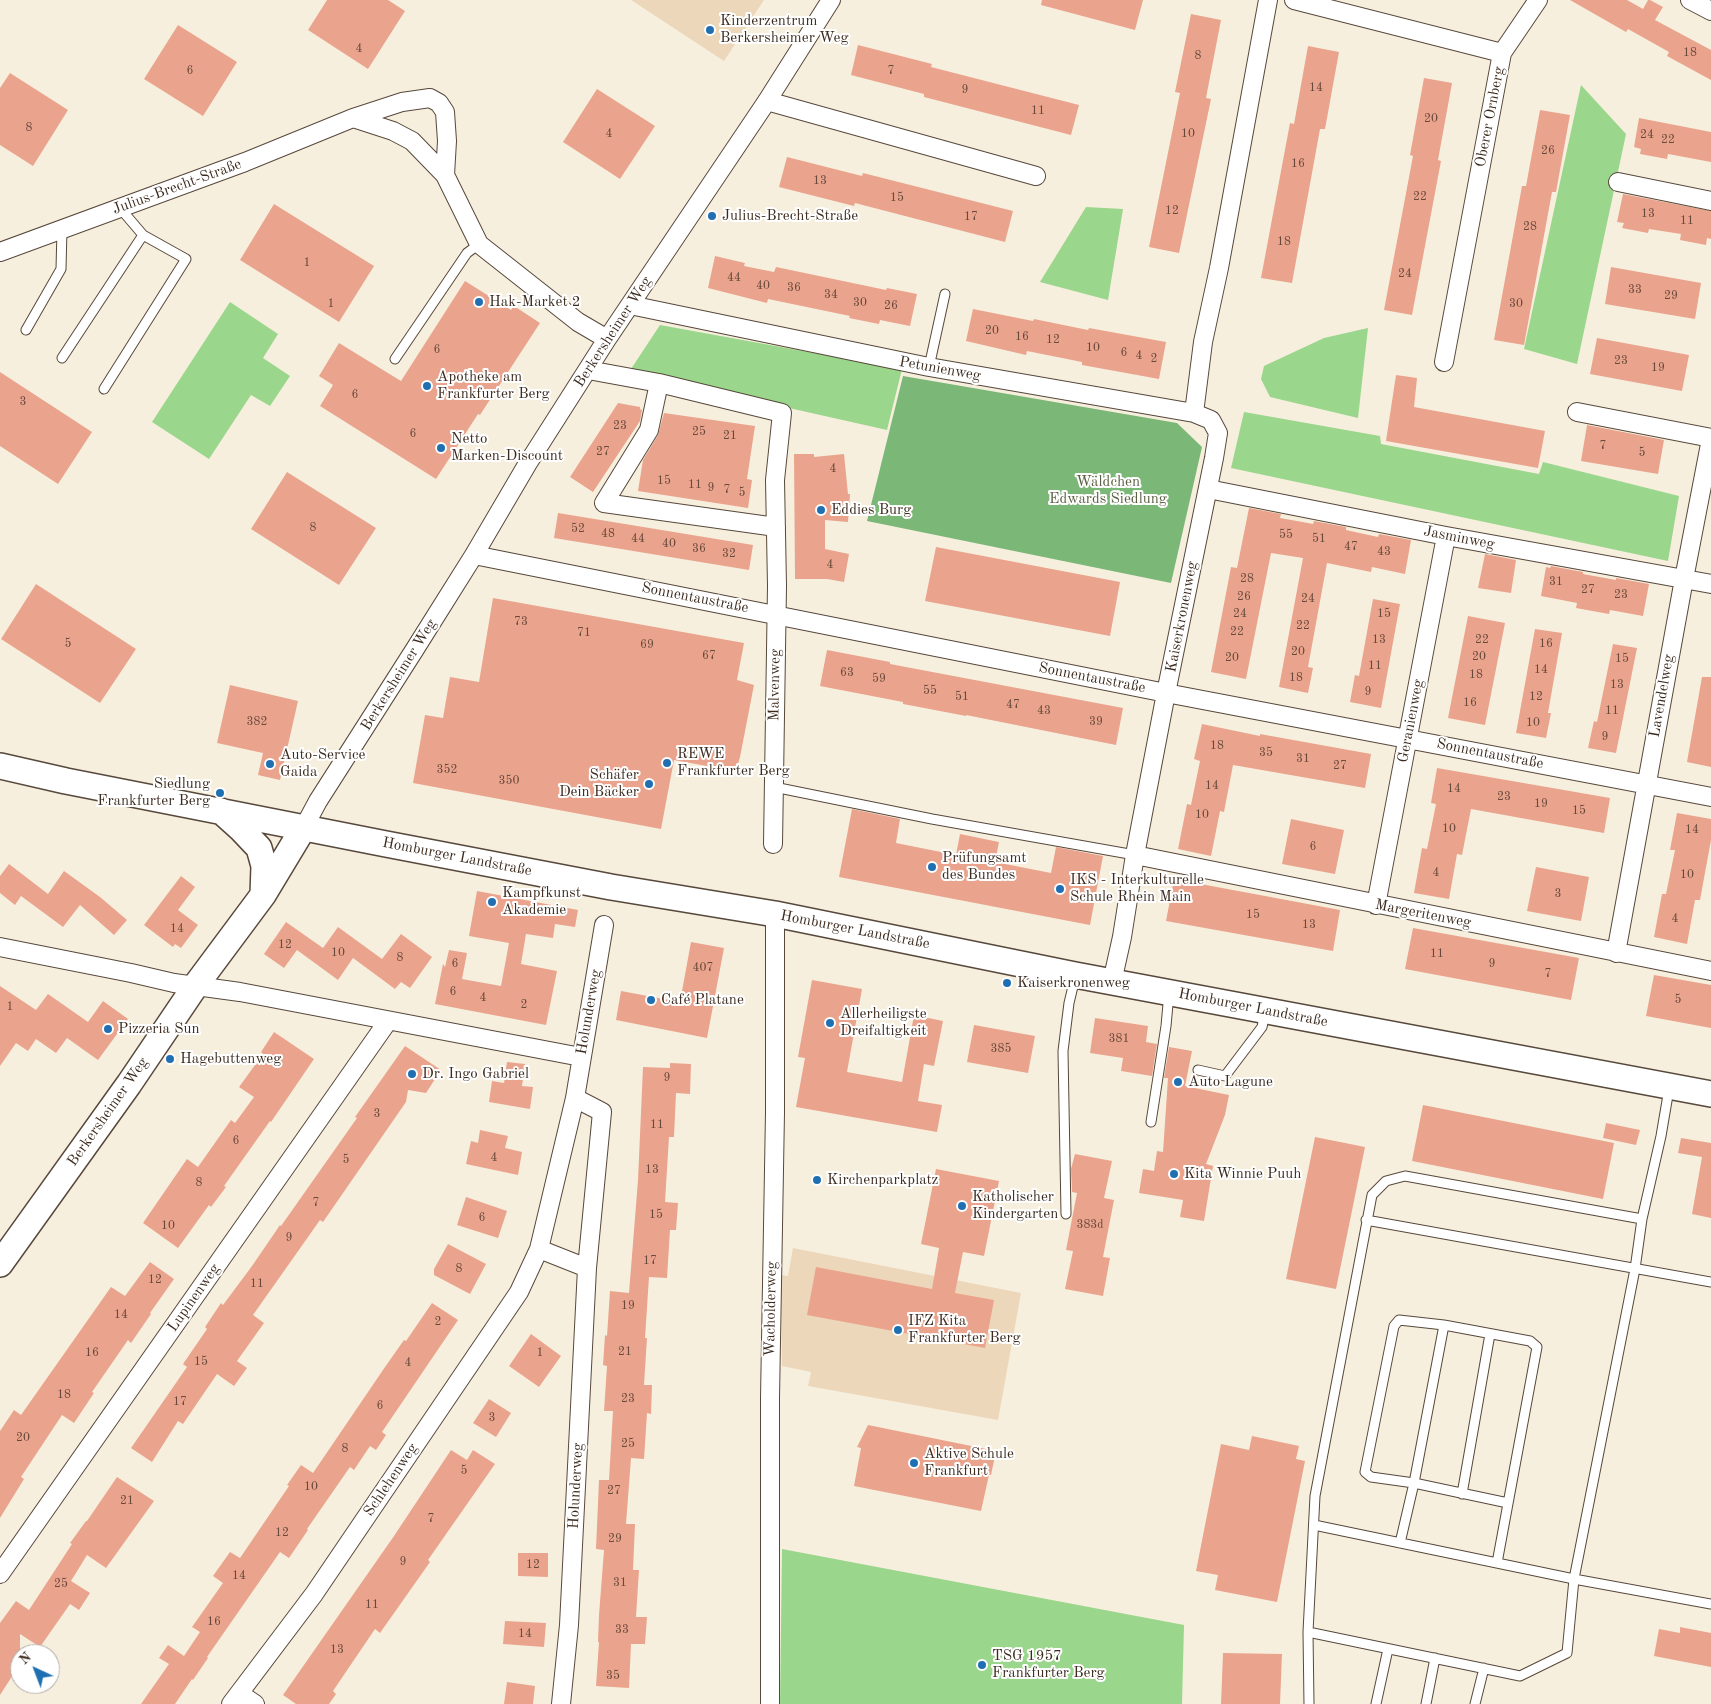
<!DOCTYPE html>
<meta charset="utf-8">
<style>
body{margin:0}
#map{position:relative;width:1711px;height:1704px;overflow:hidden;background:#f7efde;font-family:"Old Standard TT",serif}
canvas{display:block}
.north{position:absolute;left:10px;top:1644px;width:50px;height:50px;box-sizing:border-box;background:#fff;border:1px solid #b1aaa5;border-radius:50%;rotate:317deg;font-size:14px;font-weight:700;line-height:20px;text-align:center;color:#3b2a1e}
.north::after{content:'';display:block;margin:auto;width:18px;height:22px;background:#1f6fb2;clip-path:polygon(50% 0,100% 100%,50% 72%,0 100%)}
</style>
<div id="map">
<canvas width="1711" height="1704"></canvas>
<div class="north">N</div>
</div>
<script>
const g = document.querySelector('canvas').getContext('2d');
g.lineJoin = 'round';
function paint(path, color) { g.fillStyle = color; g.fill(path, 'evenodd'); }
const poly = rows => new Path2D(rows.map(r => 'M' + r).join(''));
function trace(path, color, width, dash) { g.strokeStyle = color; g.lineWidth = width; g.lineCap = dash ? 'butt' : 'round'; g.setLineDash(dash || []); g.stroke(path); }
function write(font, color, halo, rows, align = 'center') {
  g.font = font + ' "Old Standard TT",serif'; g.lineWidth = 4; g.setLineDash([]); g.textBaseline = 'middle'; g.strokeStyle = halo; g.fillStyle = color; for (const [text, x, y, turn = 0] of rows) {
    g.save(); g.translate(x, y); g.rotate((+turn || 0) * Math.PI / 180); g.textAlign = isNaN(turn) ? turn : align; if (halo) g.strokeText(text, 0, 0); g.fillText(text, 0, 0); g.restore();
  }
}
paint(poly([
 [631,0,764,0,724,61],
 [793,1248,1021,1293,998,1420,808,1386,811,1372,782,1366,781,1275,788,1276]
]), '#ecd7ba');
paint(poly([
 [1581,85,1626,134,1577,364,1524,349],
 [1086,207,1123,209,1108,300,1040,282],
 [230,302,278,334,263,358,290,376,270,406,251,395,209,459,152,422],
 [660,325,902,369,887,430,629,372],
 [1368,328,1358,418,1270,397,1261,379,1264,366,1324,338],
 [1244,412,1380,436,1381,444,1539,474,1543,462,1679,496,1668,561,1231,468],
 [782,1549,1184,1625,1182,1704,780,1704]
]), '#9ad68b');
paint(poly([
 [903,376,1177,423,1202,447,1171,583,867,521]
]), '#7bb777');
paint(poly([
 [327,0,388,0,405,11,368,69,308,30],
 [1042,0,1143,0,1135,30,1041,5],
 [1570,0,1627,0,1643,9,1648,0,1650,0,1663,7,1655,20,1711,50,1711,80,1667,56,1669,52,1628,29,1626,32],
 [1191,14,1221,20,1206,98,1211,99,1179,253,1149,247,1180,93,1175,92],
 [178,25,237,62,203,116,144,79],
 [858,45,932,64,931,67,1079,105,1071,135,924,97,924,94,851,75],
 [1308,46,1339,52,1325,129,1320,129,1292,283,1261,278,1290,123,1294,124],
 [10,73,68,110,33,166,0,145,0,88],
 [1424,78,1452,83,1438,160,1441,161,1412,315,1384,310,1413,156,1410,155],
 [597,89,655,126,620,179,563,142],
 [1540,110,1570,115,1556,192,1552,192,1524,345,1494,340,1522,186,1526,186],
 [1639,118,1711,132,1711,162,1668,154,1667,159,1640,154,1641,149,1634,147],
 [787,157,862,176,863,173,1013,211,1005,242,855,203,854,206,779,187],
 [1623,194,1711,211,1711,239,1707,238,1706,245,1680,240,1681,234,1649,229,1648,233,1622,228,1624,223,1617,222],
 [274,204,374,266,339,322,240,260],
 [715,256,745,263,744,266,774,272,776,267,886,290,887,288,917,294,910,326,880,320,879,324,849,318,850,316,768,299,767,303,708,288],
 [1611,267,1701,283,1695,319,1605,304],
 [465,281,511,310,514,306,540,323,480,415,478,414,436,479,320,406,333,385,319,376,339,343,401,381],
 [973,309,1033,321,1034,319,1088,330,1089,328,1166,342,1159,379,1082,365,1082,362,1027,351,1026,355,966,341],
 [1597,338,1689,355,1682,391,1590,374],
 [0,372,92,432,58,484,0,446],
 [1396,375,1417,378,1414,407,1545,431,1538,468,1386,441],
 [618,403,640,407,640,409,642,410,640,421,593,492,570,477],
 [664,413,755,426,747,479,752,480,748,508,638,491,643,460,658,435],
 [1587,425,1664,440,1658,474,1581,461],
 [794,454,814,454,814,457,844,454,848,494,850,494,848,522,825,520,825,549,849,554,844,582,827,579,795,579],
 [287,472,376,528,339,585,251,529],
 [1249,508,1281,514,1280,518,1297,521,1313,524,1314,521,1346,527,1346,530,1378,537,1379,534,1411,540,1405,574,1372,567,1371,572,1327,563,1308,667,1313,668,1308,693,1279,687,1303,558,1271,553,1246,679,1211,672,1231,567,1237,568],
 [558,513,753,545,749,570,554,538],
 [936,547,1120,582,1110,636,925,601],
 [1485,554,1516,560,1511,593,1478,588],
 [1551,566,1583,572,1583,574,1616,580,1616,578,1649,584,1643,616,1610,610,1609,614,1576,608,1577,603,1541,596,1546,567,1550,568],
 [36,584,136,649,100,703,1,639],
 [493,598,744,643,737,680,754,685,740,757,738,764,731,769,723,769,674,760,661,829,413,783,425,715,443,718,450,677,479,682],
 [1373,599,1400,604,1381,708,1350,702,1355,675,1359,676],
 [1468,616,1505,623,1485,725,1448,718],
 [1535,629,1562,633,1548,713,1551,713,1546,738,1516,733],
 [1613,644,1637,648,1616,753,1588,748,1594,721,1597,722],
 [827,650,890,662,890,664,1123,708,1116,745,966,715,966,716,919,707,903,704,903,702,820,686],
 [1702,677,1711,677,1711,767,1687,762],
 [230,685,298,701,280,780,258,775,263,753,217,743],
 [1202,724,1260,736,1260,734,1371,754,1365,788,1233,765,1224,812,1220,811,1211,856,1178,849,1187,804,1191,805,1200,761,1194,759],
 [1437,768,1610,798,1604,833,1471,809,1462,855,1457,854,1449,899,1414,893,1422,848,1427,849,1436,804,1431,803],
 [852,809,900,819,896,843,956,855,960,834,999,842,995,862,1051,873,1056,847,1103,856,1090,925,839,877],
 [1677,813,1711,819,1711,840,1700,900,1695,900,1687,944,1654,937,1662,894,1666,894,1675,850,1670,850],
 [1291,819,1344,830,1335,874,1282,864],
 [9,864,48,894,64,871,100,897,127,920,114,935,80,905,63,927,21,896,15,905,0,893,0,876],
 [1536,867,1589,877,1581,921,1527,911],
 [181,876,195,887,178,910,198,925,181,948,175,944,173,947,144,925],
 [1174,879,1340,910,1333,951,1166,921],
 [477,891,578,910,575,927,555,924,553,938,526,934,521,964,557,971,546,1025,435,1004,443,964,445,967,449,950,467,953,462,979,501,986,509,943,469,936],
 [286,922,323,948,338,927,382,959,401,934,432,957,410,988,401,982,395,989,353,958,338,980,297,950,284,968,264,954],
 [1413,928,1579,958,1571,1000,1405,969],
 [691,942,724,948,707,1038,616,1020,621,991,680,1002],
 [1654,975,1711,985,1711,1028,1646,1016],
 [812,980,862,989,847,1072,902,1082,914,1015,943,1021,934,1066,924,1064,918,1101,942,1105,937,1132,796,1107,805,1058,798,1057],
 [0,986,36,1010,48,994,88,1022,103,1001,128,1019,98,1060,67,1038,56,1053,36,1039,28,1051,16,1043,0,1066],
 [1095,1018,1148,1026,1146,1042,1157,1044,1152,1076,1121,1071,1123,1058,1090,1053],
 [974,1025,1035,1036,1028,1073,967,1062],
 [274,1032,314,1059,271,1122,270,1121,224,1186,226,1187,211,1207,209,1205,178,1248,143,1223,187,1159,198,1167,231,1120,235,1123,254,1097,239,1087,263,1054,261,1052],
 [405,1046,441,1070,426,1093,408,1090,406,1102,323,1222,320,1220,253,1315,264,1323,237,1361,247,1368,234,1386,217,1374,183,1424,178,1421,152,1462,131,1448,187,1367,183,1364,207,1329,205,1327,221,1303,223,1305,252,1266,280,1225,281,1226,357,1118,355,1117],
 [1169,1047,1192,1051,1185,1086,1229,1095,1225,1115,1206,1164,1213,1166,1204,1221,1180,1217,1183,1200,1139,1193,1143,1169,1154,1171,1157,1151,1163,1152,1168,1078,1164,1078],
 [507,1062,525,1064,522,1086,533,1087,530,1109,489,1102,492,1081,504,1083],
 [670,1063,691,1064,690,1094,676,1093,674,1137,669,1137,665,1202,678,1203,676,1230,670,1230,667,1278,649,1277,645,1338,647,1338,644,1385,652,1385,651,1414,647,1413,644,1459,631,1458,626,1524,635,1524,633,1570,639,1570,636,1617,647,1617,645,1644,631,1644,629,1688,596,1686,599,1642,598,1642,599,1615,604,1550,596,1549,599,1480,609,1480,613,1411,604,1411,607,1366,603,1365,605,1335,607,1336,610,1291,629,1293,638,1180,643,1067,670,1068],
 [1423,1105,1614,1143,1603,1199,1412,1161],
 [1606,1123,1640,1130,1636,1145,1603,1138],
 [480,1130,508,1136,505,1148,522,1152,518,1175,466,1164,471,1141,478,1143],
 [1315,1137,1365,1147,1336,1289,1286,1279],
 [1681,1138,1711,1143,1711,1218,1692,1214,1702,1157,1678,1153],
 [1075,1154,1112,1161,1104,1198,1114,1200,1103,1257,1110,1258,1103,1296,1065,1289,1073,1251,1066,1250,1077,1193,1072,1192,1071,1169],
 [936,1169,999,1181,984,1256,963,1252,955,1293,994,1300,985,1348,807,1315,816,1267,932,1289,939,1248,921,1244],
 [466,1197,507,1211,498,1238,457,1225],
 [448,1244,486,1264,470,1294,434,1275,434,1269],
 [150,1262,174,1279,150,1313,151,1314,131,1343,128,1340,92,1392,94,1393,74,1423,62,1415,21,1477,24,1479,0,1518,0,1431,14,1410,21,1415,111,1287,125,1296],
 [432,1303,458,1320,382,1432,386,1435,376,1450,370,1446,354,1470,350,1467,307,1529,308,1530,289,1558,280,1552,207,1657,208,1658,193,1680,192,1679,175,1704,141,1704,169,1664,159,1658,168,1645,184,1656,200,1632,192,1627,223,1583,213,1576,230,1552,240,1558,289,1486,287,1485,301,1465,313,1473,385,1367,404,1340,406,1341],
 [531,1334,561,1356,539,1387,509,1366],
 [489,1399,511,1413,496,1437,473,1423],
 [868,1425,996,1451,991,1475,989,1475,981,1511,854,1486,861,1448,857,1447],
 [1252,1436,1299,1446,1296,1459,1305,1461,1277,1602,1215,1590,1218,1575,1196,1571,1221,1444,1249,1450],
 [451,1450,467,1460,473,1450,495,1464,428,1560,430,1562,380,1633,375,1629,333,1691,336,1694,329,1704,296,1704,283,1695,394,1536],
 [117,1477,154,1501,106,1568,87,1555,71,1581,90,1593,79,1610,70,1604,40,1647,20,1634,20,1664,0,1695,0,1623,16,1601,29,1610,72,1544,70,1543,86,1521,87,1521],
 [518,1553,548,1553,548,1577,518,1576],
 [505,1621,546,1623,544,1647,503,1644],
 [1680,1627,1711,1633,1711,1667,1654,1656,1659,1629,1680,1633],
 [1223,1653,1282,1654,1280,1704,1221,1704],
 [507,1682,535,1686,533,1704,504,1704]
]), '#eaa48d');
const lane = poly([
 [26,330,61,269,62,229],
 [62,358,143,235,120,208],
 [395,359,467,253,479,244],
 [929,367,945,294],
 [104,389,186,259,143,235],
 [774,787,932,819,1135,855],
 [1198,1070,1225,1076,1262,1027,1265,1013],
 [1151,1122,1166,1026,1169,993],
 [1066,1214,1063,1051,1069,1003,1075,978],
 [1366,1220,1711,1282],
 [1444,1325,1530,1341,1537,1347,1497,1563],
 [1462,1494,1490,1334],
 [1314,1525,1574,1579,1711,1604],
 [1400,1543,1414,1483,1444,1325,1399,1320,1394,1326,1365,1472,1371,1477,1414,1483,1508,1503],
 [1308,1632,1520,1676,1567,1653,1574,1579,1635,1269,1642,1219,1661,1136,1669,1089],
 [1309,1704,1308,1632,1315,1496,1372,1195,1386,1181,1405,1176,1642,1219],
 [1376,1704,1388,1649],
 [1426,1704,1435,1658],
 [1475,1704,1484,1668]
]);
const street = poly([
 [1294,0,1502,53,1444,362],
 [1690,0,1711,11],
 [1502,53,1538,0],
 [767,101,1036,176],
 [353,118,402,102,430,98,439,103,445,112,447,141,445,175,479,244,578,322,607,339],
 [1618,182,1711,201],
 [0,252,245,162,353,118,393,131,412,141,445,175],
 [630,305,929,367,1194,413,1211,420,1218,433,1214,458,1166,693,1135,855,1122,937,1112,982],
 [588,370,659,383,782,413,775,480,777,586,773,844],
 [659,383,649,430,604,503,776,527],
 [1577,412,1711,438],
 [1194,413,1203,342,1219,268,1268,0],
 [1208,489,1446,536,1711,584],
 [474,555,1166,693,1711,797],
 [304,827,318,801,415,649,474,555,528,463,607,339,767,101,831,0],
 [1135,855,1711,971],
 [1376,905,1446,536],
 [0,947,131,973,174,983,240,992,581,1057],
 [1616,953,1684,579,1711,439],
 [575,1098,602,1112,587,1268],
 [539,1249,587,1268,569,1625,561,1704],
 [0,1574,388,1021],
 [240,1694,255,1704],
 [231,1704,314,1594,519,1292,539,1249,575,1098,604,925],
 [770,1704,770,1398,775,1112,775,914]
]);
const secondary = poly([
 [0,766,66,781,386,844,611,887,775,914,1075,975,1711,1094],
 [221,811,241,829,259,848,264,866,263,895],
 [0,1264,129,1084,196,985,263,895,304,827]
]);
trace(lane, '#57483b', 11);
trace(street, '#57483b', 20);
trace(secondary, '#57483b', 28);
trace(lane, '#fff', 9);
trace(street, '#fff', 18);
trace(secondary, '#fff', 25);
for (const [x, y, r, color] of [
 [710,30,5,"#1f6fb2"],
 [712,216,5,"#1f6fb2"],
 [479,302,5,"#1f6fb2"],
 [427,386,5,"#1f6fb2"],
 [441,448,5,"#1f6fb2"],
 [821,510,5,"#1f6fb2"],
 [667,763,5,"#1f6fb2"],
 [270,764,5,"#1f6fb2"],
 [649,784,5,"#1f6fb2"],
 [220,793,5,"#1f6fb2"],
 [932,867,5,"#1f6fb2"],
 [1060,889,5,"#1f6fb2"],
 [492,902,5,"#1f6fb2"],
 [1007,983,5,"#1f6fb2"],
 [651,1000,5,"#1f6fb2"],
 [830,1023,5,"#1f6fb2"],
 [108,1029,5,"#1f6fb2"],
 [170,1059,5,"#1f6fb2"],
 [412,1074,5,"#1f6fb2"],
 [1178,1082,5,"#1f6fb2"],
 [1174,1174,5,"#1f6fb2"],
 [817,1180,5,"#1f6fb2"],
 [962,1206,5,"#1f6fb2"],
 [898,1330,5,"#1f6fb2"],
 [914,1463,5,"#1f6fb2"],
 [982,1665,5,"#1f6fb2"]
]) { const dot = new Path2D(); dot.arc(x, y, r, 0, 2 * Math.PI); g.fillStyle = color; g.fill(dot); trace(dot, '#fff', 2); }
write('12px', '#67483a', null, [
 ["4",359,49],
 ["18",1690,53],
 ["8",1198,56],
 ["6",190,71],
 ["7",891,71],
 ["14",1316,88],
 ["9",965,90],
 ["11",1038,111],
 ["20",1431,119],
 ["8",29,128],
 ["4",609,134],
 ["10",1188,134],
 ["24",1647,135],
 ["22",1668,140],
 ["26",1548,151],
 ["16",1298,164],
 ["13",820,181],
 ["22",1420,197],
 ["15",897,198],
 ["12",1172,211],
 ["13",1648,214],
 ["17",971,217],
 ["11",1687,221],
 ["28",1530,227],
 ["18",1284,242],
 ["1",307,263],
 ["24",1405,274],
 ["44",734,278],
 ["40",763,286],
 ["36",794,288],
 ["33",1635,290],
 ["34",831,295],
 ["29",1671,296],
 ["30",860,303],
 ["1",331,304],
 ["30",1516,304],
 ["26",891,306],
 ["20",992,331],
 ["16",1022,337],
 ["12",1053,340],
 ["10",1093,348],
 ["6",437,350],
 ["6",1124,353],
 ["4",1139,356],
 ["2",1154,359],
 ["23",1621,361],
 ["19",1658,368],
 ["6",355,395],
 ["3",23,402],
 ["23",620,426],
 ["25",699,432],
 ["6",413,434],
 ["21",730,436],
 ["7",1603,446],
 ["27",603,452],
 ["5",1642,453],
 ["4",833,469],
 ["15",664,481],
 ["11",695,485],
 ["9",711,488],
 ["7",727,490],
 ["5",742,493],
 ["8",313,528],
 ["52",578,529],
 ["48",608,534],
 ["55",1286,535],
 ["44",638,539],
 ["51",1319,539],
 ["40",669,544],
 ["47",1351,547],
 ["36",699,549],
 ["43",1384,552],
 ["32",729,554],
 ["4",830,565],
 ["28",1247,579],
 ["31",1556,582],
 ["27",1588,590],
 ["23",1621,595],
 ["26",1244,597],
 ["24",1308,599],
 ["24",1240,614],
 ["15",1384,614],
 ["73",521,622],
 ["22",1303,626],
 ["22",1237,632],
 ["71",584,633],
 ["13",1379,640],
 ["22",1482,640],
 ["5",68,644],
 ["16",1546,644],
 ["69",647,645],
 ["20",1298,652],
 ["67",709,656],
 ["20",1479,657],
 ["20",1232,658],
 ["15",1622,659],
 ["11",1375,666],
 ["14",1541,670],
 ["63",847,673],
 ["18",1476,675],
 ["18",1296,678],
 ["59",879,679],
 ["13",1617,685],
 ["55",930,691],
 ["9",1368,692],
 ["51",962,697],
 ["12",1536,697],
 ["16",1470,703],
 ["47",1013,705],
 ["43",1044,711],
 ["11",1612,711],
 ["382",257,722],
 ["39",1096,722],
 ["10",1533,723],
 ["9",1605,737],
 ["18",1217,746],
 ["35",1266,753],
 ["31",1303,759],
 ["27",1340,766],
 ["352",447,770],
 ["350",509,781],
 ["14",1212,786],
 ["14",1454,789],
 ["23",1504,797],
 ["19",1541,804],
 ["15",1579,811],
 ["10",1202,815],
 ["10",1449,829],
 ["14",1692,830],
 ["6",1313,847],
 ["4",1436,873],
 ["10",1687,875],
 ["3",1558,894],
 ["15",1253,915],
 ["4",1675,919],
 ["13",1309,925],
 ["14",177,929],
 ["12",285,945],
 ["10",338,953],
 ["11",1437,954],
 ["8",400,958],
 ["6",455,964],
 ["9",1492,964],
 ["407",703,968],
 ["7",1548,974],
 ["6",453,992],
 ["4",483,998],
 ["5",1678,1000],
 ["2",524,1005],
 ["1",10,1007],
 ["381",1119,1039],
 ["385",1001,1049],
 ["9",667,1078],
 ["3",377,1114],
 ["11",657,1125],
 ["6",236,1141],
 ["4",494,1158],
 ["5",346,1160],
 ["13",652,1170],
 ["8",199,1183],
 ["7",316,1203],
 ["15",656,1215],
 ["6",482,1218],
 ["383d",1090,1225],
 ["10",168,1226],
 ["9",289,1238],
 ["17",650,1261],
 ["8",459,1269],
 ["12",155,1280],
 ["11",257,1284],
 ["19",628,1306],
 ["14",121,1315],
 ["2",438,1322],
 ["21",625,1352],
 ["16",92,1353],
 ["1",540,1353],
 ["15",201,1362],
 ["4",408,1363],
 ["18",64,1395],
 ["23",628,1399],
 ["17",180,1402],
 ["6",380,1406],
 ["3",492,1418],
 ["20",23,1438],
 ["25",628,1444],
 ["8",345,1449],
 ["5",464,1471],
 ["10",311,1487],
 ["27",614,1491],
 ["21",127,1501],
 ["7",431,1519],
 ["12",282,1533],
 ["29",615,1539],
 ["9",403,1562],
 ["12",533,1565],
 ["14",239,1576],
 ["31",620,1583],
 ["25",61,1584],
 ["11",372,1605],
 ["16",214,1622],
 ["33",622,1630],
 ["14",525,1634],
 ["13",337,1650],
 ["35",613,1676]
]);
write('15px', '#3b2a1e', '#fff', [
 ["Kinderzentrum",720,21],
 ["Berkersheimer Weg",720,38],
 ["Julius-Brecht-Straße",722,216],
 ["Hak-Market 2",489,302],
 ["Apotheke am",437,377],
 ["Frankfurter Berg",437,394],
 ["Netto",451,439],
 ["Marken-Discount",451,456],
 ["Eddies Burg",831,510],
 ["REWE",677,754],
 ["Frankfurter Berg",677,771],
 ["Auto-Service",280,755],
 ["Gaida",280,772],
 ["Schäfer",639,775,"right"],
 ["Dein Bäcker",639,792,"right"],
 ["Siedlung",210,784,"right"],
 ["Frankfurter Berg",210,801,"right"],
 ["Prüfungsamt",942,858],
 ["des Bundes",942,875],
 ["IKS - Interkulturelle",1070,880],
 ["Schule Rhein Main",1070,897],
 ["Kampfkunst",502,893],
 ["Akademie",502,910],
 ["Kaiserkronenweg",1017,983],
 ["Café Platane",661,1000],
 ["Allerheiligste",840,1014],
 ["Dreifaltigkeit",840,1031],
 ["Pizzeria Sun",118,1029],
 ["Hagebuttenweg",180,1059],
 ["Dr. Ingo Gabriel",422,1074],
 ["Auto Lagune",1188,1082],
 ["Kita Winnie Puuh",1184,1174],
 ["Kirchenparkplatz",827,1180],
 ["Katholischer",972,1197],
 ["Kindergarten",972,1214],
 ["IFZ Kita",908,1321],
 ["Frankfurter Berg",908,1338],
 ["Aktive Schule",924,1454],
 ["Frankfurt",924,1471],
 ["TSG 1957",992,1656],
 ["Frankfurter Berg",992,1673]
], 'left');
write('15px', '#3b2a1e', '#fff', [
 ["Oberer Ornberg",1490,117,-79],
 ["Julius-Brecht-Straße",177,187,-20],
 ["Berkersheimer Weg",613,332,-57],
 ["Petunienweg",940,369,10],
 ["Jasminweg",1459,538,11],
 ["Sonnentaustraße",695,598,11],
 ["Kaiserkronenweg",1182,617,-79],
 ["Berkersheimer Weg",399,675,-58],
 ["Sonnentaustraße",1092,678,11],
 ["Malvenweg",775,685,-89],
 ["Lavendelweg",1662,696,-80],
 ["Geranienweg",1411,721,-79],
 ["Sonnentaustraße",1490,754,11],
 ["Homburger Landstraße",457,857,11],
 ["Margeritenweg",1423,914,11],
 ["Homburger Landstraße",855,930,11],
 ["Homburger Landstraße",1253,1008,11],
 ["Holunderweg",589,1012,-80],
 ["Berkersheimer Weg",108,1112,-55],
 ["Lupinenweg",194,1298,-55],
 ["Wacholderweg",771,1309,-89],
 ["Schlehenweg",391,1480,-56],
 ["Holunderweg",576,1486,-87]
]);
write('15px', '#585e3f', '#fff', [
 ["Wäldchen",1108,482],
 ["Edwards Siedlung",1108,499]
]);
</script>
